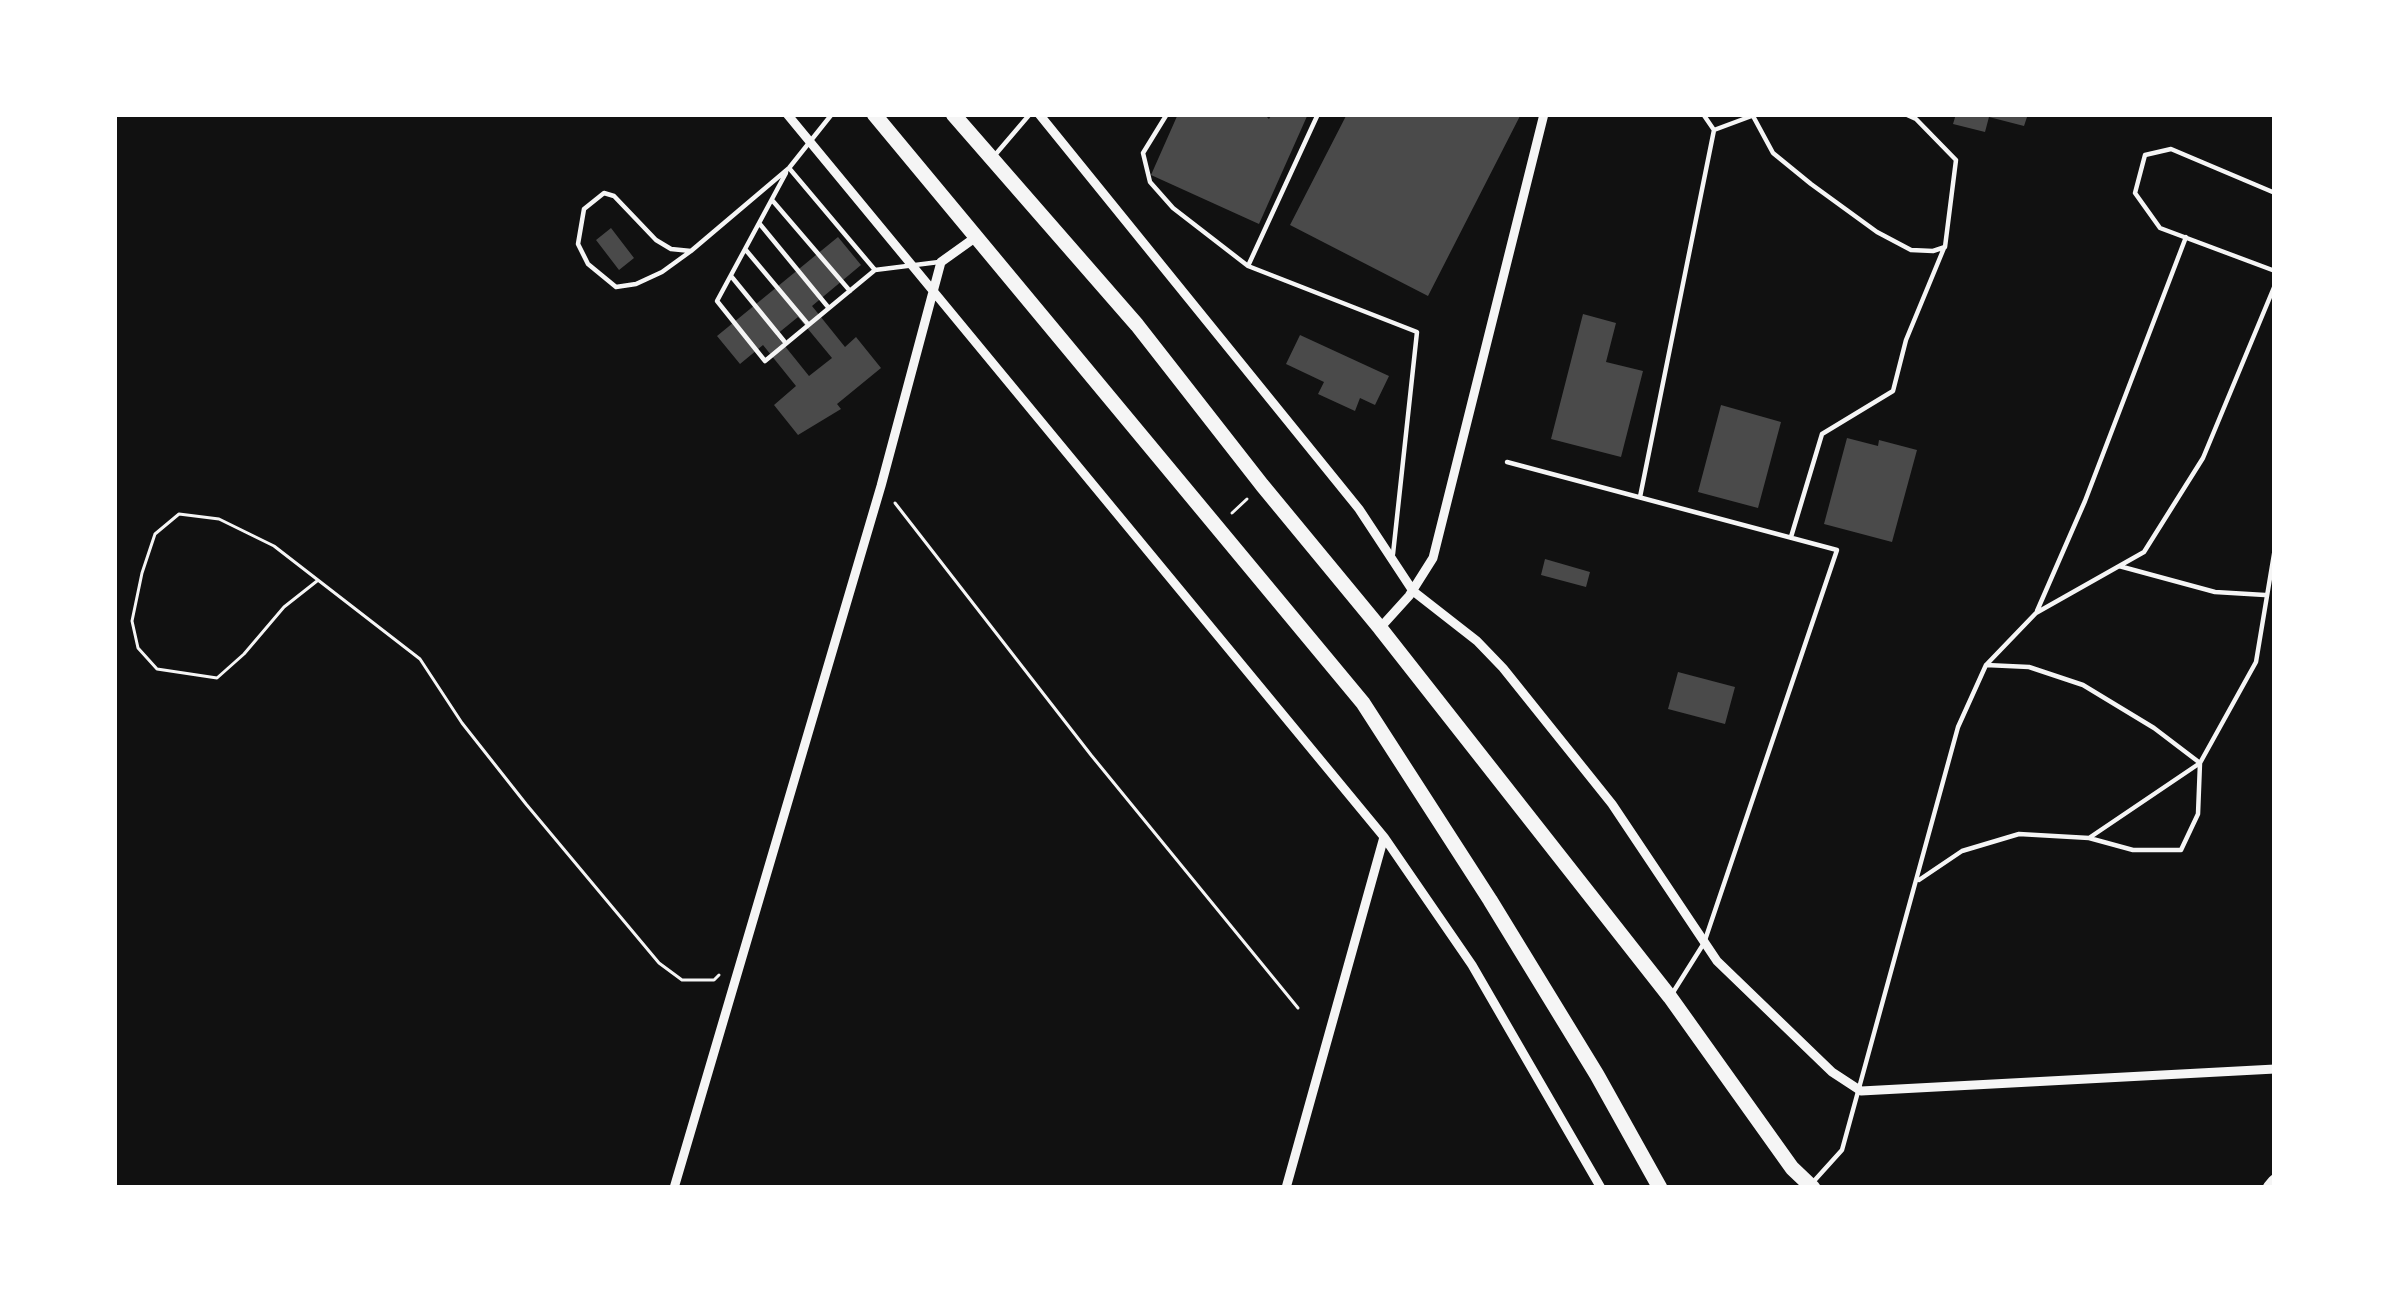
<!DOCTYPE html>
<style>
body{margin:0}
#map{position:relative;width:2389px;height:1302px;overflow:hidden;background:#111;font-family:"Open Sans",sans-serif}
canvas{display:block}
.frame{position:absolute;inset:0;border:117px solid #fff;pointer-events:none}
</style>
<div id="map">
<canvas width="2389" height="1302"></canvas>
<div class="frame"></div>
</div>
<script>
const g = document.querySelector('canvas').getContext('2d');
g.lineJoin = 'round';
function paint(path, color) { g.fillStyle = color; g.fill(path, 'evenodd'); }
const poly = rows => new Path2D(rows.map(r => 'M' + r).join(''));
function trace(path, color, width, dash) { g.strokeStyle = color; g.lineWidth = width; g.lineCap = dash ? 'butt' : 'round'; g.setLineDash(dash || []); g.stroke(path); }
paint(poly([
 [1178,114,1264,114,1269,119,1272,114,1308,114,1259,224,1151,175],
 [1347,114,1521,114,1428,296,1290,225],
 [1956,114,2028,114,2024,126,1989,117,1985,132,1953,124],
 [611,228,634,258,619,270,596,240],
 [838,237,861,265,812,306,845,347,856,337,881,368,837,404,841,409,798,435,774,405,796,386,763,345,740,364,717,336],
 [798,317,832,358,809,376,776,335],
 [1583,314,1616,323,1606,362,1643,371,1621,457,1551,439],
 [1300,335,1389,376,1375,405,1360,398,1355,411,1318,394,1324,382,1286,364],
 [1721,405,1781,422,1758,508,1698,492],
 [1847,438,1878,446,1879,440,1917,450,1892,542,1824,524],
 [1545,559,1590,572,1586,587,1541,575],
 [1678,672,1735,687,1725,724,1668,709]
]), '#4a4a4a');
trace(poly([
 [895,503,1091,755,1298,1008],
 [1232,513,1247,499],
 [317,581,284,607,244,654,217,678,157,669,138,648,132,621,142,573,155,534,179,514,219,519,274,546,420,659,462,723,526,804,659,963,682,980,714,980,719,975]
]), '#f5f5f5', 3);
trace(poly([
 [1167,114,1143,153,1150,182,1173,208,1248,266,1417,332,1393,554],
 [1753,116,1773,153,1811,184,1877,232,1911,250,1933,251,1945,247,1956,160,1916,119,1905,114],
 [1714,130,1757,114],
 [995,155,1030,114],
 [789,168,875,270,939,262],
 [786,173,717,301,765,361,875,270],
 [2275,193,2171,149,2145,155,2135,193,2160,228,2275,271],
 [772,200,850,291],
 [759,223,828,307],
 [745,249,807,323],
 [691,251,671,249,656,240,614,196,604,193,584,209,578,244,588,264,616,287,636,284,662,272,691,251,789,168,832,114],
 [1248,266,1318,114],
 [731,276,784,341],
 [1507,462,1837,550,1704,943,1672,994],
 [1640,497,1714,130,1703,114],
 [1791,537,1822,434,1893,391,1906,340,1944,248],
 [2119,566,2215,592,2265,595],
 [2037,611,2085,501,2186,237],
 [1986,665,2029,667,2083,685,2154,728,2200,763,2198,814,2181,850,2133,850,2089,838],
 [1919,880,1962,851,2019,834,2089,838,2200,763,2256,662,2275,548],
 [1814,1181,1842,1150,1958,727,1986,665,2036,613,2144,552,2203,458,2275,285]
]), '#f5f5f5', 4.5);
trace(poly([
 [787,114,1384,837,1472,965,1601,1188],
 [1039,114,1359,509,1413,591,1477,641,1503,668,1612,804,1717,961,1832,1072,1861,1091,2275,1069],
 [1380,628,1409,596,1433,558,1544,114],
 [674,1188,881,486,941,262,976,237],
 [1286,1188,1384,837]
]), '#f5f5f5', 9);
trace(poly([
 [874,114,1363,703,1490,900,1597,1075,1660,1188],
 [953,114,1137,325,1262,485,1380,628,1670,997,1792,1168,1813,1188],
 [2270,1188,2275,1182]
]), '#f5f5f5', 15);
</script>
